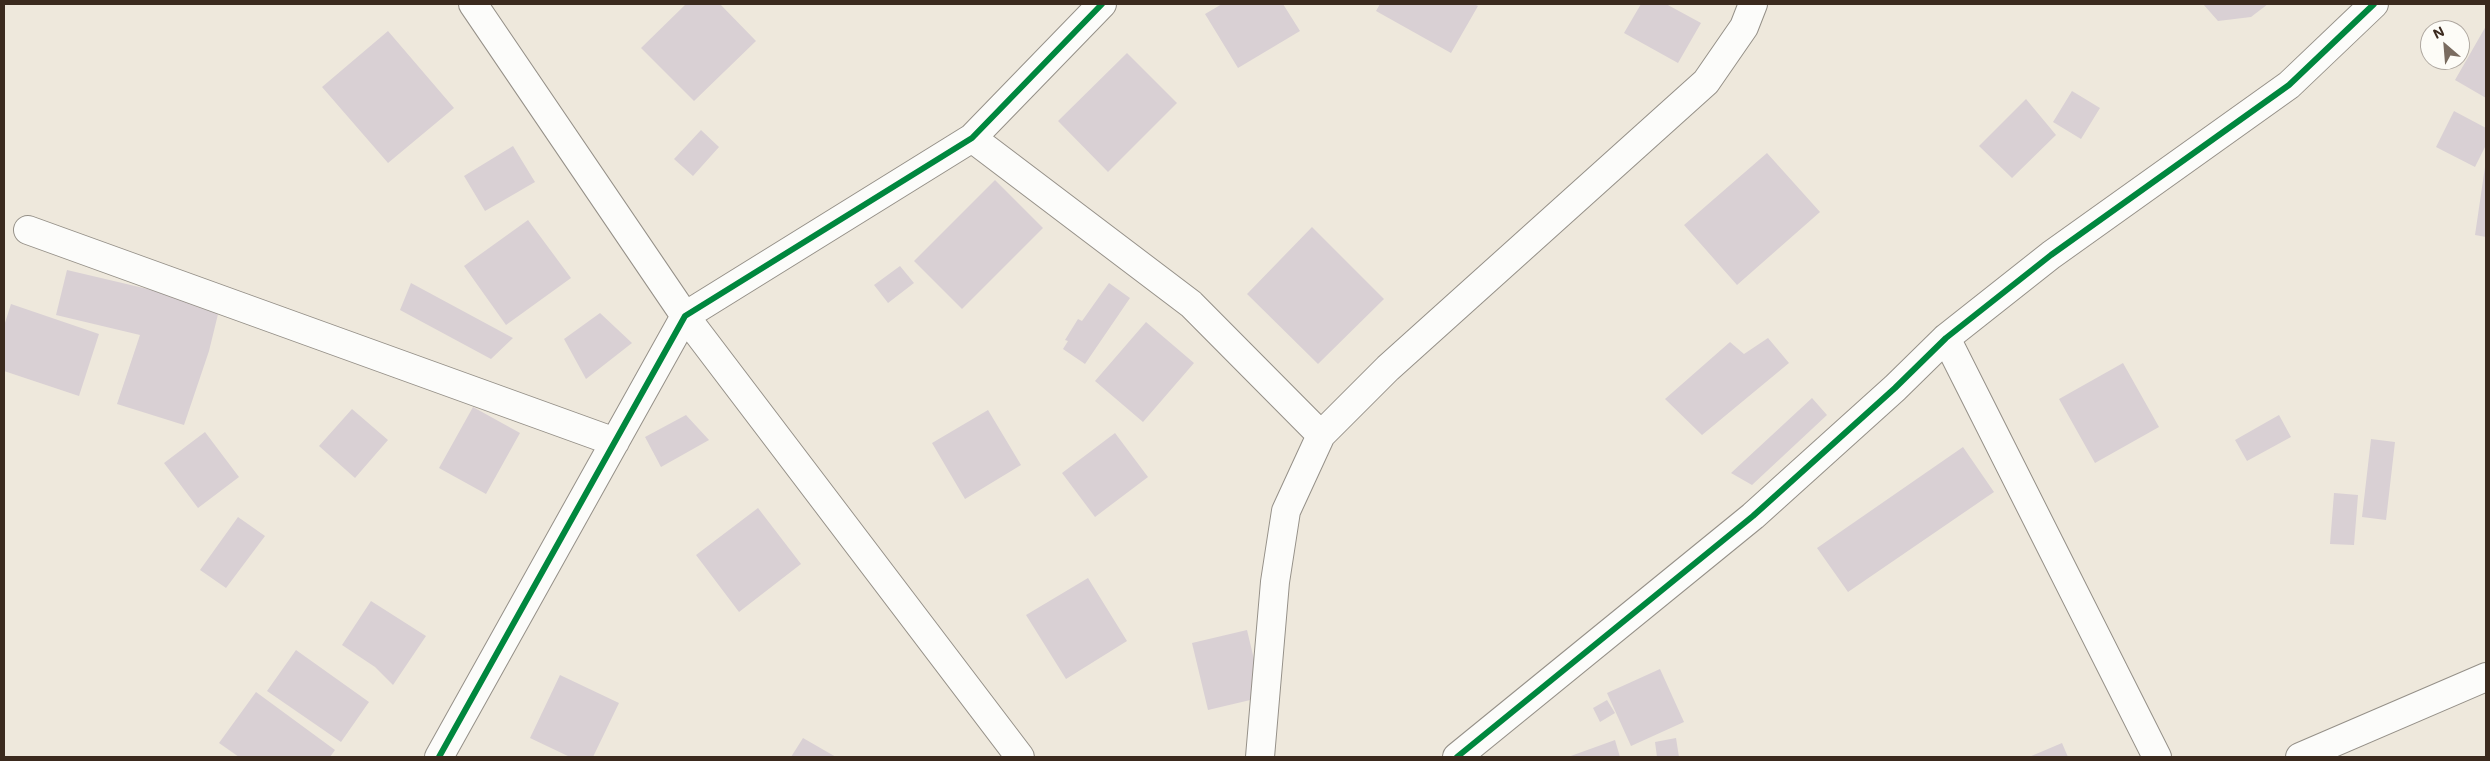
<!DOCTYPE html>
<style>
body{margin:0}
#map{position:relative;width:2490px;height:761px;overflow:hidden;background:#eee8dc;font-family:Mali,sans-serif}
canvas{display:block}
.frame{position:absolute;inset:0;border:5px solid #3b2a1e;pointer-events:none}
.north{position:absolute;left:2420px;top:20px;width:50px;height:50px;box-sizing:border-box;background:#fdfcf7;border:1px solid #afa8a0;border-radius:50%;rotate:333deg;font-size:14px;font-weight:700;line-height:20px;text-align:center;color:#3b2a1e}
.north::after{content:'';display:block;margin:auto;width:18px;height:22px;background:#7a6c60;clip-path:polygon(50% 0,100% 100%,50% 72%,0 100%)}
</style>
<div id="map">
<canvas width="2490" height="761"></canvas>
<div class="frame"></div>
<div class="north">N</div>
</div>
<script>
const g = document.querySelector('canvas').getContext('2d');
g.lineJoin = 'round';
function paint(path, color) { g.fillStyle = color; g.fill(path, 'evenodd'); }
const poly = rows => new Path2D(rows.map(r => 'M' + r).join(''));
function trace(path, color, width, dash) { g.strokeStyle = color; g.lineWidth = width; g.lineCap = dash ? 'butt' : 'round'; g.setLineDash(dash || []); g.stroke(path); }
paint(poly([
 [686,4,720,4,756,41,694,101,641,48],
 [1222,4,1283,4,1300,31,1238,68,1205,14],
 [1380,4,1474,4,1478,6,1451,53,1376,11],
 [1641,4,1666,4,1701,23,1678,63,1624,33],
 [2203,4,2268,4,2251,17,2218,21],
 [2486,26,2486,98,2455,80],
 [388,31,454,108,388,163,322,87],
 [1127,53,1177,103,1108,172,1058,121],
 [2072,91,2100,108,2081,139,2053,122],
 [2026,99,2056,135,2012,178,1979,146],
 [2454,111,2486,128,2486,145,2475,167,2436,147],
 [701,130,719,147,693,176,674,159],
 [513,146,535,182,485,211,464,176],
 [1767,153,1820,212,1737,285,1684,225],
 [2485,167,2486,167,2486,237,2475,235],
 [995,180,1043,228,962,309,914,261],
 [528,220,571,278,506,325,464,266],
 [1312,227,1384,299,1318,364,1247,294],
 [900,266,914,283,888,303,874,285],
 [67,270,220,306,209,351,184,425,117,404,140,335,56,315],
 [411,283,513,338,491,359,400,310],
 [1109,283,1130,298,1085,364,1063,349,1068,341,1065,340,1078,319,1082,321],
 [11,304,99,334,79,396,4,371,4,326],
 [600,313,632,343,586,379,564,339],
 [1146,322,1194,363,1143,422,1095,381],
 [1768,338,1789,363,1702,435,1665,399,1730,342,1744,354],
 [2123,363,2159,427,2095,463,2059,399],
 [1812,398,1827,415,1752,485,1731,473],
 [473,407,520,433,486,494,439,468],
 [352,409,388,440,355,478,319,446],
 [988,410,1021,465,965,499,932,443],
 [686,415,709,440,661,467,645,437],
 [2279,415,2291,437,2247,461,2235,440],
 [205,432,239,477,198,508,164,463],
 [1115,433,1148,477,1095,517,1062,473],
 [2371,439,2395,442,2386,520,2362,517],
 [1963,447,1994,492,1848,592,1817,548],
 [2334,493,2358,495,2354,545,2330,544],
 [758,508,801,564,739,612,696,555],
 [238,517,265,536,226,588,200,570],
 [1088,578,1127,641,1066,679,1026,615],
 [371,601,426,636,393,685,375,667,342,645],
 [1247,630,1263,697,1208,710,1192,643],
 [296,650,369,702,341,742,267,691],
 [1660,669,1684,722,1631,746,1607,693],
 [560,675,619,703,593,757,570,757,530,738],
 [256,692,335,750,330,757,239,757,219,743],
 [1607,700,1615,713,1600,722,1593,708],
 [803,738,836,757,791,757],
 [1676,738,1679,757,1657,757,1655,742],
 [1615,740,1620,757,1568,757],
 [2062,743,2068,757,2029,757]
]), '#d9d0d4');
const minor = poly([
 [473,4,685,316,1020,757],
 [972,138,1191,304,1321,435],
 [28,230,615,442],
 [1946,338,2157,757],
 [439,757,685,316,972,138,1102,4],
 [1260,757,1275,582,1286,511,1321,435,1388,368,1706,82,1744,27,1753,4],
 [1457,757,1753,516,1895,388,1946,338,2051,255,2289,85,2374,4],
 [2300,757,2486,677]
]);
trace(minor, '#959088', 30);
trace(minor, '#fcfcfa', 28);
trace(poly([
 [439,757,685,316,972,138,1102,4],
 [1457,757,1753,516,1895,388,1946,338,2051,255,2289,85,2374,4]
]), '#00873e', 6);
</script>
